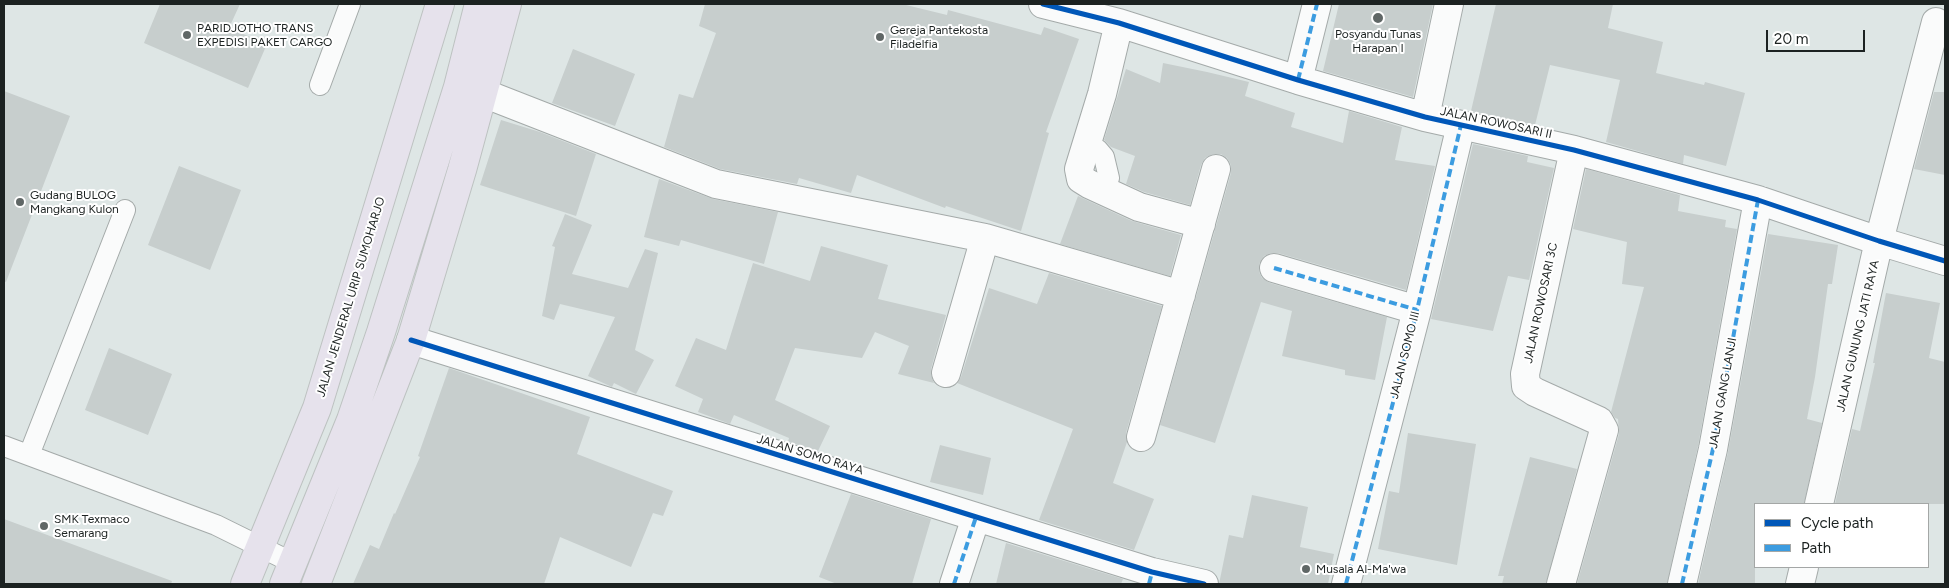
<!DOCTYPE html>
<style>
body{margin:0}
#map{position:relative;width:1949px;height:588px;overflow:hidden;background:#dee6e5;font-family:Figtree,sans-serif}
canvas{display:block}
.frame{position:absolute;inset:0;border:5px solid #1c2221;pointer-events:none}
.legend{position:absolute;left:1754px;top:503px;width:175px;height:65px;box-sizing:border-box;background:#fff;border:1px solid #a4a7a6;margin:0;padding:6px 9px;list-style:none;font-size:15px;color:#1c2221}
.legend li{display:flex;align-items:center;gap:10px;height:25px}
.legend b{width:25px;border:1px solid #a4a7a6}
.scale{position:absolute;left:1766px;top:30px;width:99px;height:22px;box-sizing:border-box;border:2px solid #1c2221;border-top:0;padding-left:6px;font-size:15px;line-height:18px;white-space:nowrap;color:#1c2221;-webkit-text-stroke:4px #fff;paint-order:stroke}
</style>
<div id="map">
<canvas width="1949" height="588"></canvas>
<div class="frame"></div>
<ul class="legend">
<li><b style="height:6px;background:#0057b8"></b>Cycle path</li>
<li><b style="height:6px;background:#3c9ce0"></b>Path</li>
</ul>
<div class="scale">20 m</div>
</div>
<script>
const g = document.querySelector('canvas').getContext('2d');
g.lineJoin = 'round';
function paint(path, color) { g.fillStyle = color; g.fill(path, 'evenodd'); }
const poly = rows => new Path2D(rows.map(r => 'M' + r).join(''));
function trace(path, color, width, dash) { g.strokeStyle = color; g.lineWidth = width; g.lineCap = dash ? 'butt' : 'round'; g.setLineDash(dash || []); g.stroke(path); }
function write(font, color, halo, rows, align = 'center') {
  g.font = font + ' Figtree,sans-serif'; g.lineWidth = 4; g.setLineDash([]); g.textBaseline = 'middle'; g.strokeStyle = halo; g.fillStyle = color; for (const [text, x, y, turn = 0] of rows) {
    g.save(); g.translate(x, y); g.rotate((+turn || 0) * Math.PI / 180); g.textAlign = isNaN(turn) ? turn : align; if (halo) g.strokeText(text, 0, 0); g.fillText(text, 0, 0); g.restore();
  }
}
paint(poly([
 [160,4,240,4,229,28,267,44,248,88,144,43],
 [705,4,902,4,947,15,948,10,1041,35,1044,27,1079,39,1046,132,1049,133,1021,231,946,206,945,208,857,175,851,193,799,178,797,184,720,169,664,147,679,94,693,98,716,33,699,26],
 [1339,4,1433,4,1413,97,1323,71],
 [1496,4,1613,4,1608,28,1663,42,1656,73,1704,85,1705,82,1745,93,1726,166,1684,155,1683,164,1606,142,1620,80,1550,65,1535,125,1471,111],
 [573,49,635,74,615,126,552,103],
 [1163,63,1207,72,1249,82,1245,96,1295,113,1291,127,1343,143,1349,111,1402,127,1395,160,1435,166,1406,290,1278,253,1271,253,1264,256,1259,264,1259,272,1262,278,1270,283,1387,317,1375,380,1345,375,1345,370,1282,356,1292,311,1261,302,1215,443,1160,425,1231,173,1231,165,1227,158,1221,154,1213,154,1205,158,1201,165,1190,205,1144,192,1126,184,1135,156,1111,147,1104,140,1126,69,1160,83],
 [4,91,70,116,6,282,4,281],
 [1934,92,1945,92,1945,175,1914,169],
 [501,120,540,132,596,154,576,216,480,185],
 [1473,144,1528,156,1527,162,1554,168,1529,280,1508,276,1493,331,1431,319],
 [179,166,241,190,210,270,148,245],
 [1586,169,1680,195,1678,211,1726,220,1725,227,1737,229,1698,446,1667,584,1577,584,1619,434,1618,419,1615,418,1611,412,1644,287,1622,284,1627,242,1573,229],
 [659,179,713,199,778,212,764,264,681,240,679,246,644,237],
 [1078,196,1132,221,1181,235,1170,276,1060,244],
 [565,214,592,225,572,274,628,288,645,249,658,253,635,350,654,360,636,394,614,383,612,387,588,376,615,317,560,304,554,320,542,316,555,247,552,246],
 [1768,234,1838,245,1832,284,1828,284,1815,377,1807,419,1822,423,1804,504,1755,504,1755,584,1698,584,1728,452],
 [821,246,888,265,878,299,946,315,931,369,931,376,934,383,898,374,909,346,875,332,862,358,795,348,775,400,830,426,818,451,788,442,789,438,734,415,730,424,698,412,703,399,675,386,696,338,726,350,753,263,810,281],
 [1049,273,1162,306,1126,433,1127,442,1113,483,1154,499,1134,550,1039,520,1073,429,957,383,961,377,989,288,1037,304],
 [1886,293,1940,303,1929,358,1945,362,1945,504,1835,504,1852,429,1860,431,1875,363,1873,363],
 [109,348,172,374,148,435,85,410],
 [449,368,590,417,577,454,673,491,663,516,653,513,631,567,560,537,544,584,353,584,370,545,379,549,394,513,395,514,420,457,418,456],
 [1408,433,1476,444,1457,565,1378,549,1389,491,1399,493],
 [940,445,991,458,983,495,930,482],
 [1530,457,1577,469,1546,584,1502,584,1504,576,1498,576],
 [851,494,931,519,912,584,837,584,819,577],
 [1252,495,1308,507,1300,547,1334,554,1328,584,1219,584,1229,535,1243,538],
 [4,519,172,581,171,584,4,584],
 [1006,543,1123,579,1121,584,996,584]
]), '#c7cecd');
const service = poly([
 [320,85,350,4],
 [1086,143,1098,150,1104,157,1109,178,1104,191],
 [4,446,216,525,293,563],
 [29,455,125,210]
]);
const minor = poly([
 [1043,4,1119,23,1298,80,1425,117,1574,150,1758,200,1879,241,1945,261],
 [1119,23,1102,94,1079,169,1081,179,1089,184,1139,207,1201,224],
 [1298,80,1317,4],
 [483,93,716,184,985,238,1181,295],
 [1425,117,1449,4],
 [1274,268,1417,310],
 [411,340,1152,572,1204,584],
 [946,373,985,238],
 [1141,437,1216,169],
 [1819,504,1879,241,1936,22],
 [954,584,976,517],
 [1346,584,1417,310,1461,125],
 [1561,584,1604,430,1599,421,1535,392,1526,386,1525,374,1574,150],
 [1682,584,1713,449,1758,200],
 [1800,584,1804,567]
]);
const trunk = poly([
 [245,584,317,408,440,4],
 [284,584,351,420,381,332,458,87,479,4],
 [316,584,411,340,462,170,507,4]
]);
trace(service, '#a4aaa9', 22);
trace(minor, '#a4aaa9', 30);
trace(trunk, '#bdc2c1', 30);
trace(service, '#fafbfb', 20);
trace(minor, '#fafbfb', 28);
trace(trunk, '#e6e2ec', 28);
trace(poly([
 [1298,80,1317,4],
 [1274,268,1417,310],
 [954,584,976,517],
 [1149,584,1152,572],
 [1346,584,1417,310,1461,125],
 [1682,584,1713,449,1758,200]
]), '#3c9ce0', 4, [8, 4]);
trace(poly([
 [1043,4,1119,23,1298,80,1425,117,1574,150,1758,200,1879,241,1945,261],
 [411,340,1152,572,1204,584]
]), '#0057b8', 5);
for (const [x, y, r, color] of [
 [1378,18,6,"#606766"],
 [187,35,5,"#606766"],
 [880,37,5,"#606766"],
 [20,202,5,"#606766"],
 [44,526,5,"#606766"],
 [1306,569,5,"#606766"]
]) { const dot = new Path2D(); dot.arc(x, y, r, 0, 2 * Math.PI); g.fillStyle = color; g.fill(dot); trace(dot, '#fff', 2); }
write('12px', '#1c2221', '#fff', [
 ["PARIDJOTHO TRANS",197,28],
 ["EXPEDISI PAKET CARGO",197,42],
 ["Gereja Pantekosta",890,30],
 ["Filadelfia",890,44],
 ["Posyandu Tunas",1378,34,"center"],
 ["Harapan I",1378,48,"center"],
 ["Gudang BULOG",30,195],
 ["Mangkang Kulon",30,209],
 ["SMK Texmaco",54,519],
 ["Semarang",54,533],
 ["Musala Al-Ma'wa",1316,569]
], 'left');
write('12px', '#1c2221', '#fff', [
 ["JALAN ROWOSARI II",1496,123,12],
 ["JALAN JENDERAL URIP SUMOHARJO",351,297,-73],
 ["JALAN ROWOSARI 3C",1541,303,-78],
 ["JALAN GUNUNG JATI RAYA",1858,336,-77],
 ["JALAN SOMO III",1405,355,-76],
 ["JALAN GANG LANJI",1723,393,-80],
 ["JALAN SOMO RAYA",810,455,17]
]);
</script>
